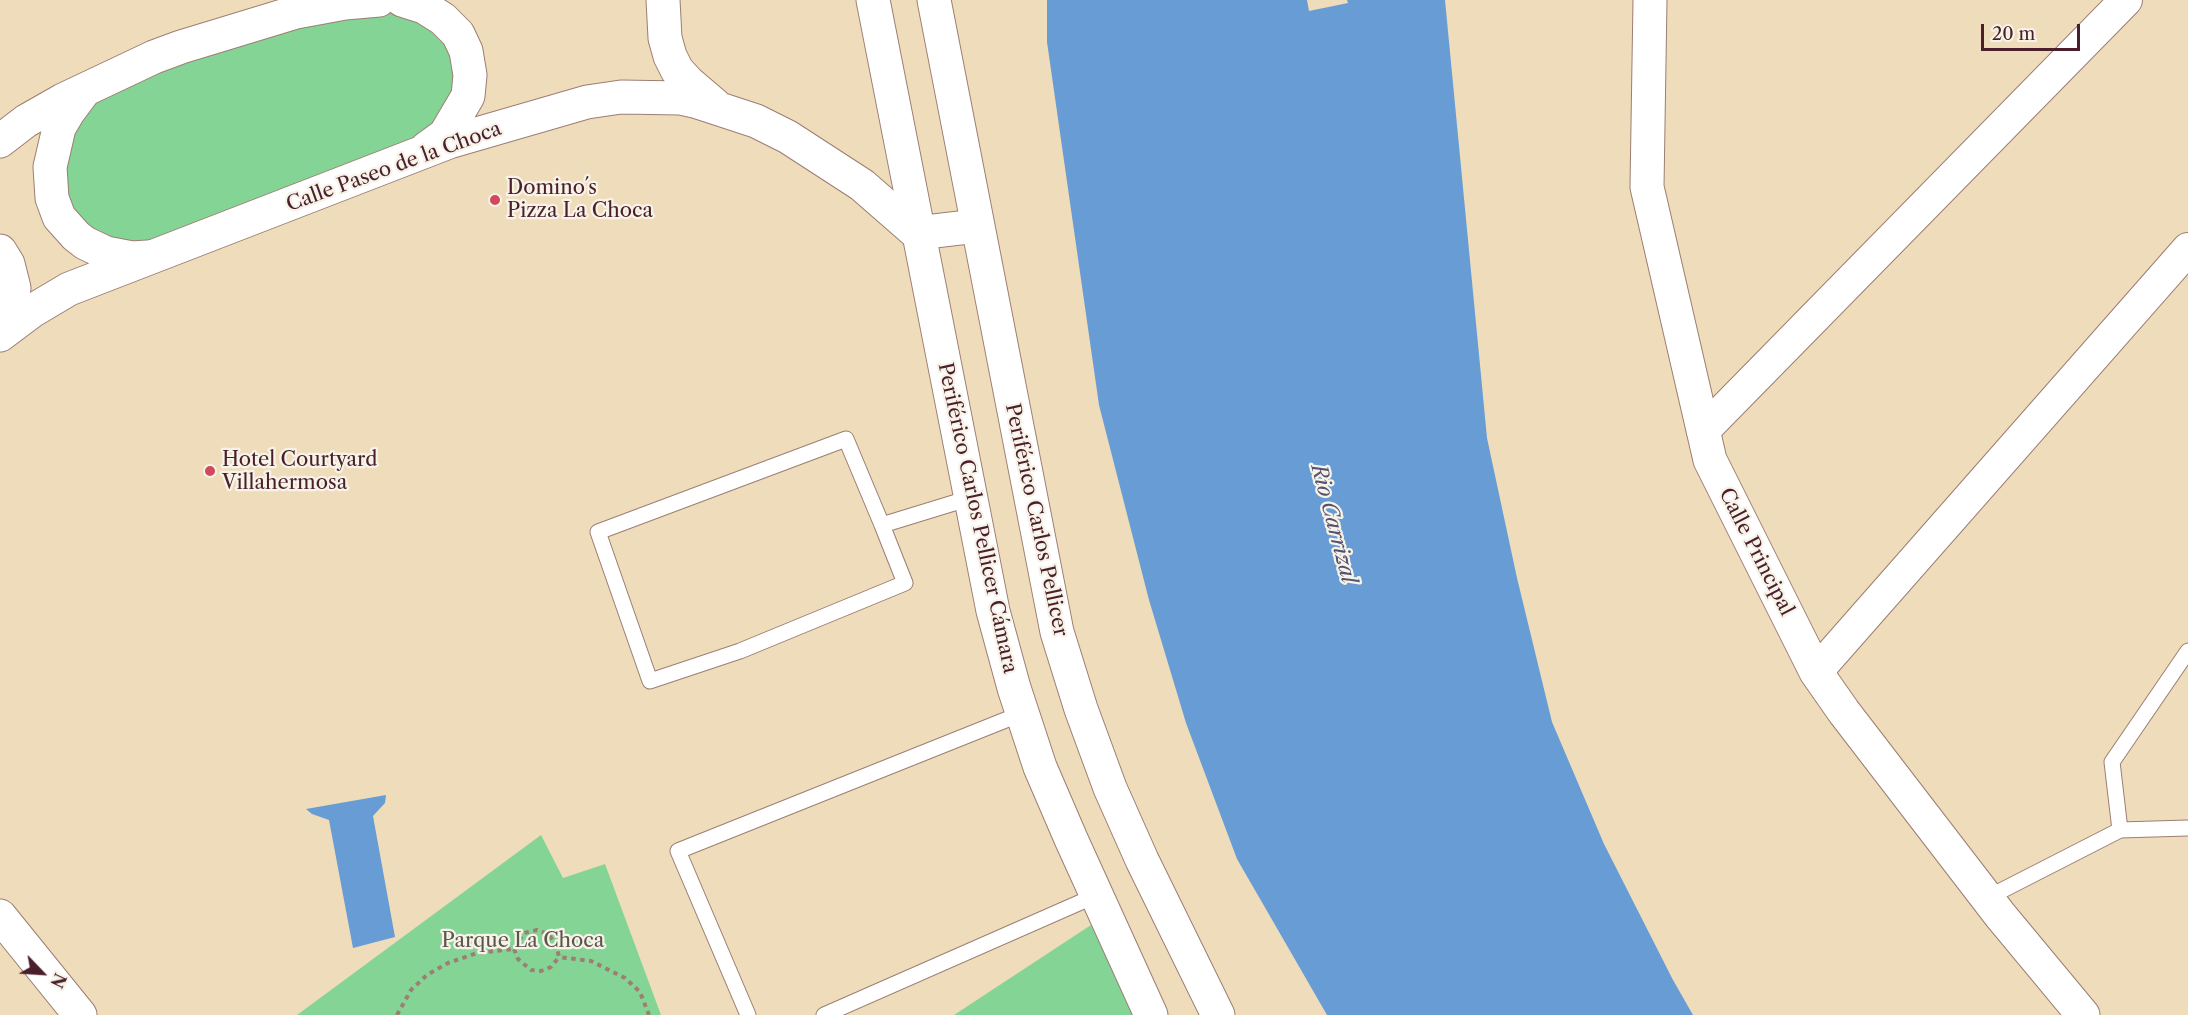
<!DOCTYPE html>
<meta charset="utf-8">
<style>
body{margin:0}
#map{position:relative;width:2188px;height:1015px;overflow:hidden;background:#efdcbb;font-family:"Libre Caslon Text",serif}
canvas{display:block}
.north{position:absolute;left:12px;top:943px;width:60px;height:60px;-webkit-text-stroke:4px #f7f3e8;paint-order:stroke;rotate:115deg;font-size:16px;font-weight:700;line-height:24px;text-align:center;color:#4a1f2b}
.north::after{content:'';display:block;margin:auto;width:21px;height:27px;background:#4a1f2b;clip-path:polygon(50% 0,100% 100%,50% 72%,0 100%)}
.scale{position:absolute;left:1981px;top:24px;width:99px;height:27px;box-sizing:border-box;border:3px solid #4a1f2b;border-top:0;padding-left:8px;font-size:18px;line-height:21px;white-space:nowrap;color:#4a1f2b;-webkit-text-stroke:4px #f7f3e8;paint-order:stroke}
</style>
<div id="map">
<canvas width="2188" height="1015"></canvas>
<div class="north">N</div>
<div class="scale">20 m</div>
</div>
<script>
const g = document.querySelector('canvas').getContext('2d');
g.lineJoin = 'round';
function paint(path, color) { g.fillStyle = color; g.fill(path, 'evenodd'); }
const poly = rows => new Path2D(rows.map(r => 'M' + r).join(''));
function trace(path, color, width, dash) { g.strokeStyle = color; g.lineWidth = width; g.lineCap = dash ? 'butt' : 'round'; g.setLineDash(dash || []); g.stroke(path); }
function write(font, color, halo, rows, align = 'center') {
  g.font = font + ' "Libre Caslon Text",serif'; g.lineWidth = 4.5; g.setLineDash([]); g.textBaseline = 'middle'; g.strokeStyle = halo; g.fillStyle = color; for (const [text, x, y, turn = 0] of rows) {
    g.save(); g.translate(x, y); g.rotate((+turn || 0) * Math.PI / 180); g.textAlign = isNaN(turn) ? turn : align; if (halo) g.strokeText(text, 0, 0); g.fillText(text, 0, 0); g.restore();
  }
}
paint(poly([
 [402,0,466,51,445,135,156,257,85,243,50,167,59,128,133,67],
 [541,835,563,878,605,864,661,1015,297,1015],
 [1091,925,1134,1015,954,1015]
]), '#84d595');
paint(poly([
 [1047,0,1445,0,1487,438,1517,578,1552,722,1604,844,1673,980,1693,1015,1327,1015,1237,859,1186,723,1149,600,1099,405,1047,42],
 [386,795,385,803,373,816,395,937,353,948,329,820,312,814,306,809]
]), '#679dd4');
paint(poly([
 [1307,0,1347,0,1348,3,1309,11]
]), '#efdcbb');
const lane = poly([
 [882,525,846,439,598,532,650,681,740,651,905,583,882,525,970,498],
 [2120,830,2112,762,2188,651],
 [1987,898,2120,830,2188,828],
 [748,1015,678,851,1023,713],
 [824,1015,1097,895]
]);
const street = poly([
 [1703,431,2126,0],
 [1816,672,2188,249]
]);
const secondary = poly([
 [402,0,424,7,443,19,458,34,466,51,470,75,468,96,445,135,427,148],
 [663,0,665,38,670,56,677,70,688,82,715,105],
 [1650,0,1647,187,1710,460,1816,672,1844,712,2000,915,2083,1015],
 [84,91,69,111,59,128,50,167,52,198,59,217,76,236,85,243,106,253,132,258,148,257],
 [0,141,26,121,63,100,154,57,181,47,296,12,345,3,379,0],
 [0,251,8,264,14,288,8,320,0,334],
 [0,335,32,311,69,289,449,142,587,102,621,97,680,98,698,102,756,121,788,137,862,185,917,233,977,226],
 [0,916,80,1015]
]);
const primary = poly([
 [873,0,993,611,1014,688,1040,767,1071,839,1151,1015],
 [934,0,1057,632,1081,709,1110,788,1142,860,1218,1015]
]);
trace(lane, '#9c7e73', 17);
trace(street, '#9c7e73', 34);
trace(secondary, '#9c7e73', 35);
trace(primary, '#9c7e73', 35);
trace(poly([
 [514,949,518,959,531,970,541,971,551,967,559,957],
 [397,1015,411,990,427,975,448,963,477,953,514,949,524,933,537,930,548,934,556,944,559,957,591,961,625,978,640,992,649,1015]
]), '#9c7e73', 4, [4.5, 4.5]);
trace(lane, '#fff', 15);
trace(street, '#fff', 32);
trace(secondary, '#fff', 33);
trace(primary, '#fff', 33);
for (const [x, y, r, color] of [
 [495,200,6,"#d1495b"],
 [210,471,6,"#d1495b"]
]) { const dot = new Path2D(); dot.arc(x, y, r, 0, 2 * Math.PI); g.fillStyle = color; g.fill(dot); trace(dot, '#f7f3e8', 2); }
write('20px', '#4a1f2b', '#f7f3e8', [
 ["Calle Paseo de la Choca",394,167,-20],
 ["Periférico Carlos Pellicer Cámara",977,518,78],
 ["Periférico Carlos Pellicer",1036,520,78],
 ["Calle Principal",1756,552,63]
]);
write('20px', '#4a1f2b', '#f7f3e8', [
 ["Domino´s",507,188],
 ["Pizza La Choca",507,211],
 ["Hotel Courtyard",222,460],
 ["Villahermosa",222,483]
], 'left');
write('20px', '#5b564b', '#f7f3e8', [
 ["Parque La Choca",523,941]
]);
write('italic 21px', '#56516f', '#f7f3e8', [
 ["Rio Carrizal",1333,524,75]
]);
</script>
